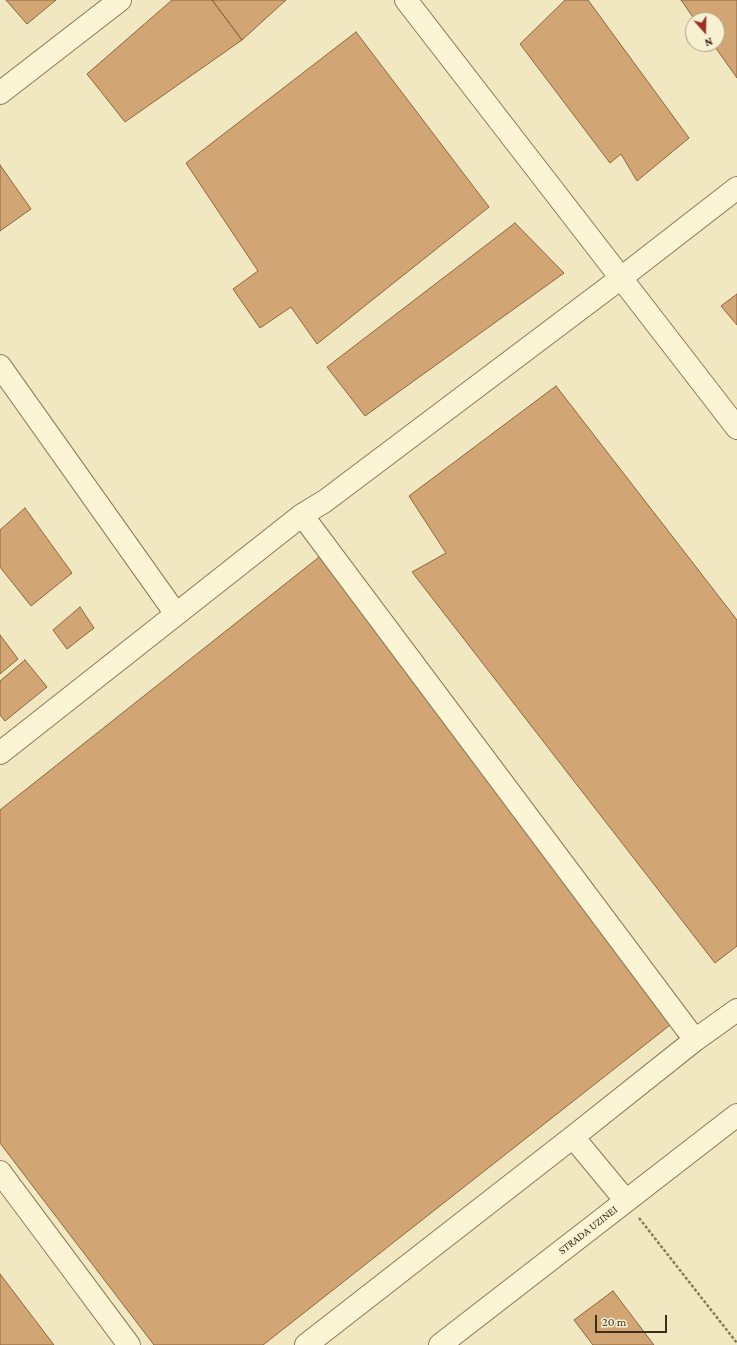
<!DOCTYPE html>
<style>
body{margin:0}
#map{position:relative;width:737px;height:1345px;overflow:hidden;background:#f1e8c1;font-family:"Crimson Pro",serif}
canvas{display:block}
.north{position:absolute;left:685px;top:12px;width:40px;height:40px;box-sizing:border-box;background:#f8f1d1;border:1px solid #aca389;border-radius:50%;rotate:160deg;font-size:11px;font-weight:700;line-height:16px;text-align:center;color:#3b2e1c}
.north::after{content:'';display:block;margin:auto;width:14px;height:18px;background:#a03022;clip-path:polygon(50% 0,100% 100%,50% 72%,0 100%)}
.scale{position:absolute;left:595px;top:1315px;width:72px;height:18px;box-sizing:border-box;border:2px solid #3b2e1c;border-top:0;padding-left:5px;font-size:12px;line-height:14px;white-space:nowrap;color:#3b2e1c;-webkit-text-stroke:3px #f8f1d1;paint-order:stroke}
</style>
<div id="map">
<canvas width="737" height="1345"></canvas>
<div class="north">N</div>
<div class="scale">20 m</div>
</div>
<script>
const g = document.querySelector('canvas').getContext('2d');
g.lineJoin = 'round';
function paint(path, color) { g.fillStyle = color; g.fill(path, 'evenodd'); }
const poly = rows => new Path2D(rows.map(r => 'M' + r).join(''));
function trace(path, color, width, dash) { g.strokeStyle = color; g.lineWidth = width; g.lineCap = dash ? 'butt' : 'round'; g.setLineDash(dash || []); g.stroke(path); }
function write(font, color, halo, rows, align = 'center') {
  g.font = font + ' "Crimson Pro",serif'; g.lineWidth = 3.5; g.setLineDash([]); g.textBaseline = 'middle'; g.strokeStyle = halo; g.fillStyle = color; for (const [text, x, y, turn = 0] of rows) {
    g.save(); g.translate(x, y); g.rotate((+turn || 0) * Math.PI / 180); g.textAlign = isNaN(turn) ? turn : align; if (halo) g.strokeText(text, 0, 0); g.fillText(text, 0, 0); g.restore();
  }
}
const building = poly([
 [6,0,56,0,27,24,6,0],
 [172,0,212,0,242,40,125,122,87,74,172,0],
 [212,0,286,0,242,40,212,0],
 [565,0,588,0,689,138,637,181,621,154,610,163,520,44,565,0],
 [681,0,737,0,737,78,713,44,717,44,717,20,695,20,681,0],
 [356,32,489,207,317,344,291,307,260,328,233,289,258,271,186,163,356,32],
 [0,165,31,209,0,231,0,165],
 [515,223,564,273,365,416,327,367,515,223],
 [737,294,737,325,721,306,737,294],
 [556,386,737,620,737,946,715,963,412,572,446,553,409,496,556,386],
 [25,508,72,573,31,606,0,567,0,530,25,508],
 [328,550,679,1018,263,1345,154,1345,0,1143,0,810,328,550],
 [80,607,94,628,67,649,53,630,80,607],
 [0,635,18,659,0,674,0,635],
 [25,660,47,687,5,721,0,715,0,681,25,660],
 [0,1274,54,1345,0,1345,0,1274],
 [613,1291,654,1345,593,1345,574,1320,613,1291]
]);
paint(building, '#d2a674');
trace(building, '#8d653b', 1);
const minor = poly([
 [406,0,737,428],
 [0,93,120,0],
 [0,366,176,614],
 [302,515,695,1040],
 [0,753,302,515,325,501,621,278,737,188],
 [573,1137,626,1201],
 [0,1172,129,1345],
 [306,1345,573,1137,695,1040,737,1010],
 [440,1345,737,1115]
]);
trace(minor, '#8c7957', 24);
trace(poly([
 [639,1218,737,1343]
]), '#8c7957', 2.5, [3, 2]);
trace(minor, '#fbf4d5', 22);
write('11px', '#3b2e1c', '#f8f1d1', [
 ["STRADA UZINEI",588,1230,-38]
]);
</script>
